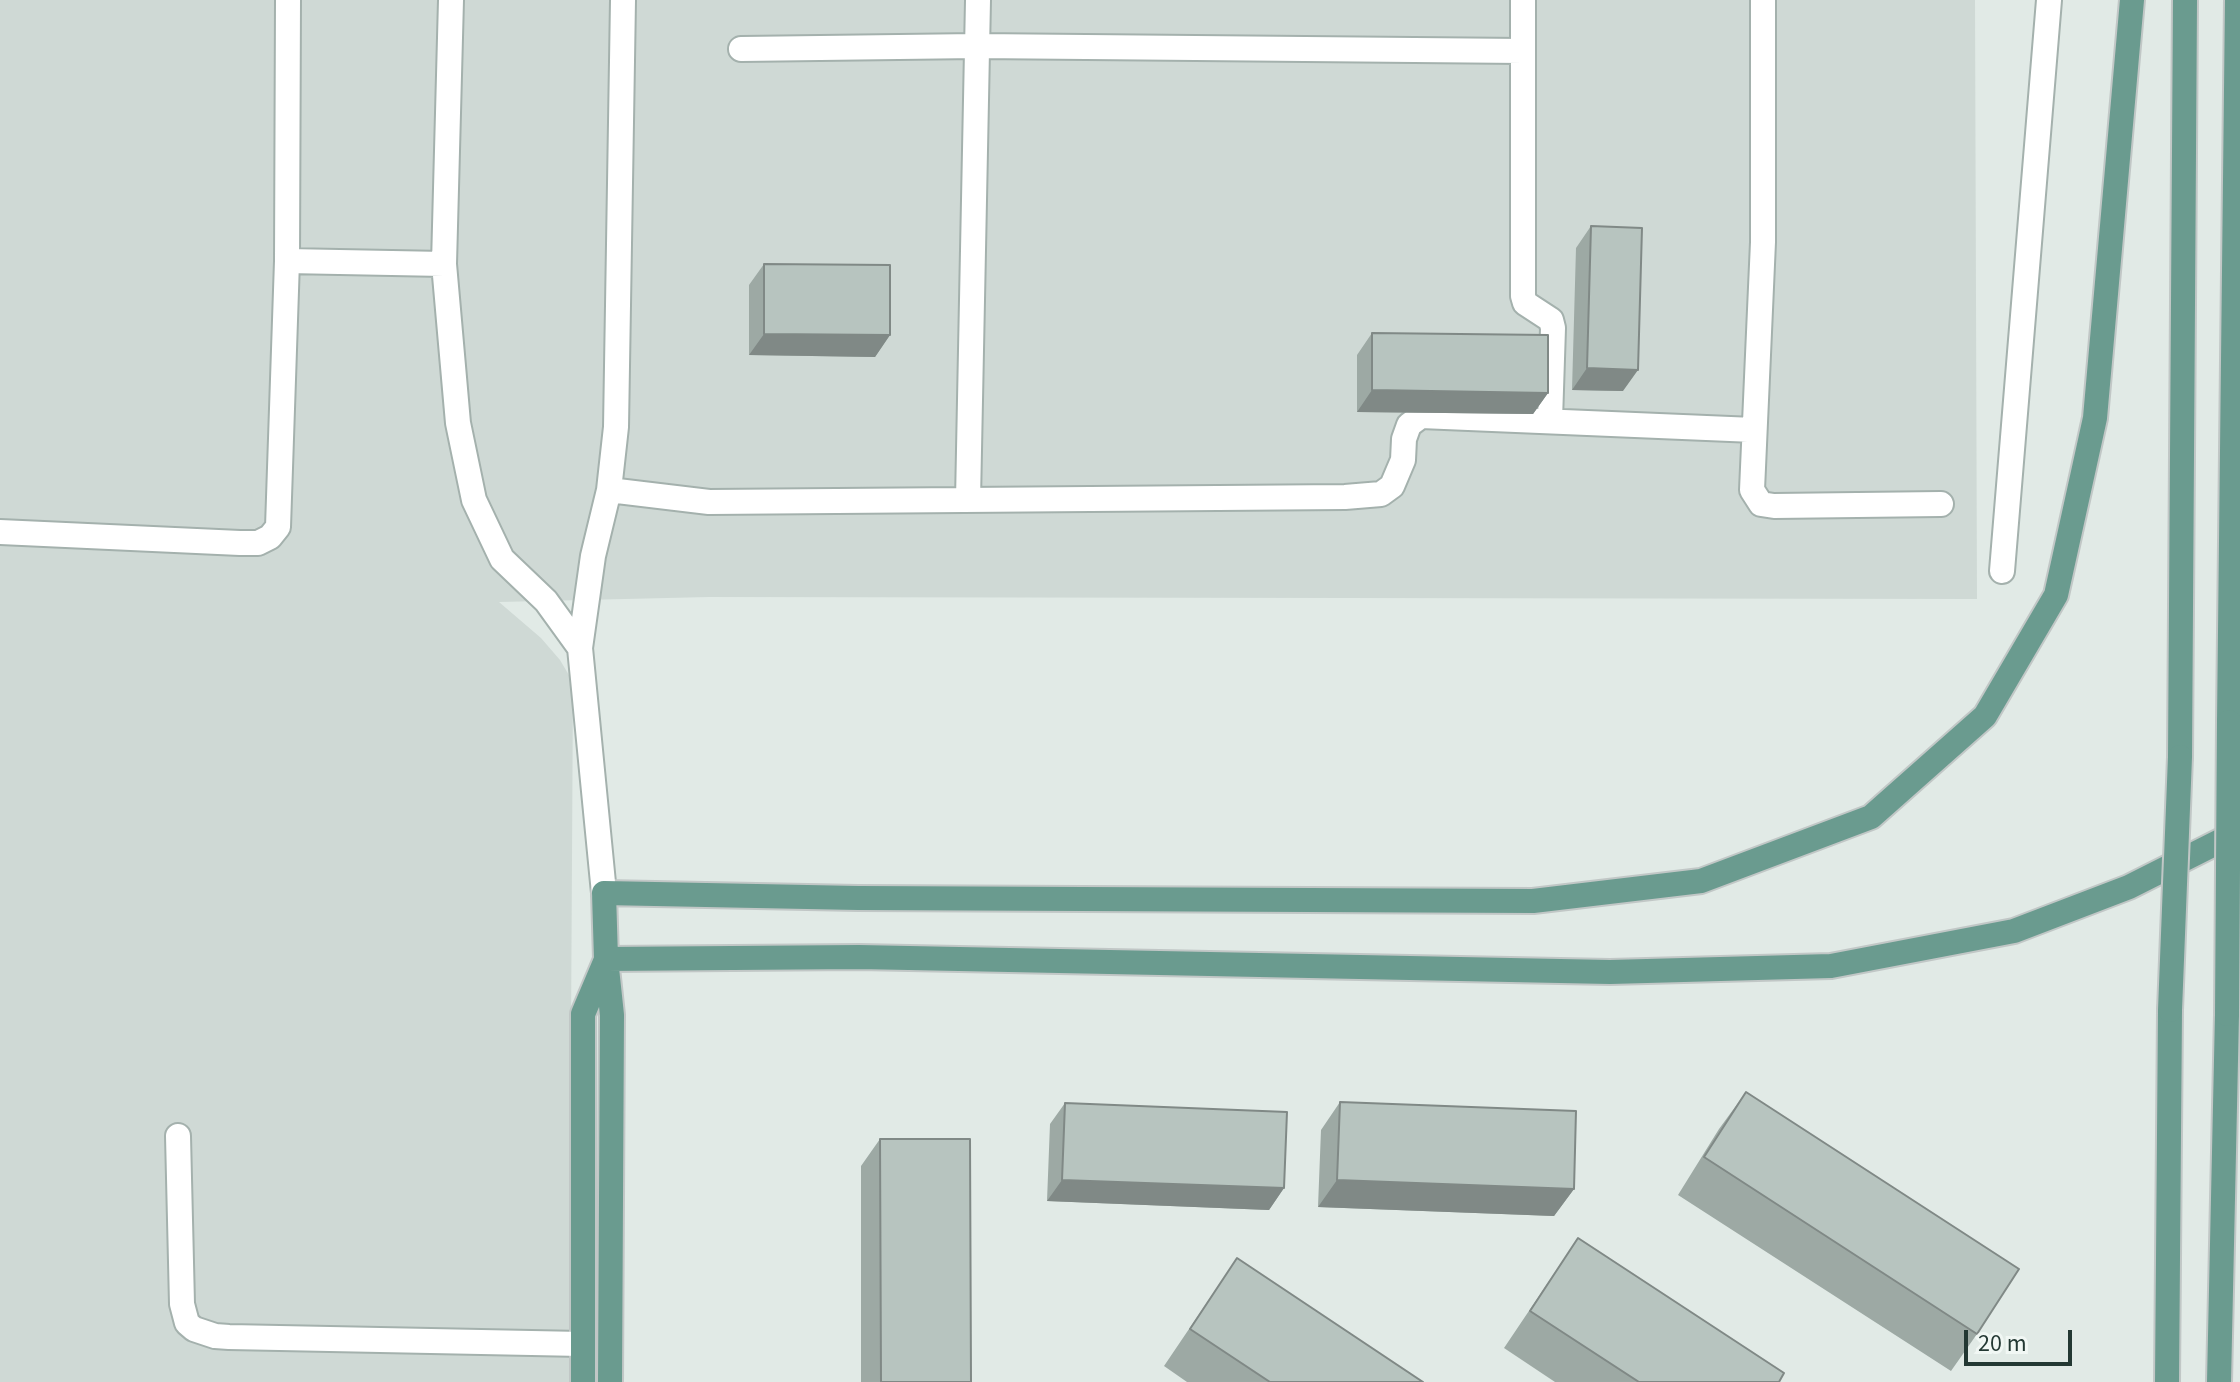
<!DOCTYPE html>
<style>
body{margin:0}
#map{position:relative;width:2240px;height:1382px;overflow:hidden;background:#e1eae6;font-family:"Source Sans 3",sans-serif}
canvas{display:block}
.scale{position:absolute;left:1964px;top:1330px;width:108px;height:36px;box-sizing:border-box;border:4px solid #233833;border-top:0;padding-left:10px;font-size:24px;line-height:28px;white-space:nowrap;color:#233833;-webkit-text-stroke:6px #f1f7f4;paint-order:stroke}
</style>
<div id="map">
<canvas width="2240" height="1382"></canvas>
<div class="scale">20 m</div>
</div>
<script>
const g = document.querySelector('canvas').getContext('2d');
g.lineJoin = 'round';
function paint(path, color) { g.fillStyle = color; g.fill(path, 'evenodd'); }
const poly = rows => new Path2D(rows.map(r => 'M' + r).join(''));
function trace(path, color, width, dash) { g.strokeStyle = color; g.lineWidth = width; g.lineCap = dash ? 'butt' : 'round'; g.setLineDash(dash || []); g.stroke(path); }
paint(poly([
 [0,0,1975,0,1977,599,709,597,499,602,541,638,560,660,573,682,569,1382,0,1382]
]), '#cfd9d5');
const minor = poly([
 [451,0,444,264,458,423,474,500,502,559,546,601,580,648,604,893],
 [1523,0,1523,296,1525,303,1551,320,1553,328,1550,420],
 [1763,0,1763,242,1752,490,1761,504,1774,506,1941,504],
 [741,49,977,46,1523,51],
 [287,261,444,264],
 [609,490,709,502,1345,497,1381,494,1392,486,1403,460,1404,439,1409,425,1421,416,1754,430],
 [968,500,978,0],
 [0,532,240,543,258,543,270,537,278,527,287,261,288,0],
 [2002,571,2049,0],
 [580,648,593,556,609,490,616,427,623,0],
 [178,1136,182,1304,187,1323,194,1329,215,1336,229,1337,582,1344]
]);
const major = poly([
 [2229,722,2237,0],
 [2180,757,2185,0],
 [606,959,859,957,1610,972,1831,966,2014,931,2129,887,2240,831],
 [583,1382,583,1014,605,962],
 [610,1382,612,1015,606,959,604,893,858,898,1533,901,1701,881,1871,817,1985,716,2056,595,2095,418,2132,0],
 [2167,1382,2170,1010],
 [2219,1382,2227,1014]
]);
trace(minor, '#a4b1ad', 28);
trace(major, '#c1c7c6', 28);
trace(minor, '#fff', 24);
trace(major, '#6a9b8f', 24);
const majorBridge = poly([
 [2170,1010,2180,757],
 [2227,1014,2229,722]
]);
trace(majorBridge, '#c1c7c6', 28, []);
trace(majorBridge, '#6a9b8f', 24);
paint(poly([
 [1591,226,1623,391,1572,390,1576,248],
 [764,264,890,335,875,357,749,355,749,285],
 [1372,333,1548,393,1533,414,1357,412,1357,355],
 [1746,1092,1977,1334,1951,1371,1678,1195,1719,1129],
 [1340,1102,1574,1189,1554,1216,1318,1207,1321,1130],
 [1065,1103,1284,1188,1269,1210,1047,1201,1050,1124],
 [880,1139,971,1382,861,1382,861,1166],
 [1578,1238,1779,1382,1555,1382,1504,1348],
 [1237,1258,1423,1382,1187,1382,1164,1366]
]), '#9da9a4');
paint(poly([
 [764,334,890,335,875,357,749,355],
 [1587,368,1638,370,1623,391,1572,390],
 [1372,390,1548,393,1533,414,1357,412],
 [1062,1180,1284,1188,1269,1210,1047,1201],
 [1337,1180,1574,1189,1554,1216,1318,1207]
]), '#808986');
const building = poly([
 [1591,226,1642,228,1638,370,1587,368,1591,226],
 [764,264,890,265,890,335,764,334,764,264],
 [1372,333,1548,335,1548,393,1372,390,1372,333],
 [1746,1092,2019,1269,1977,1334,1704,1157,1746,1092],
 [1340,1102,1576,1111,1574,1189,1337,1180,1340,1102],
 [1065,1103,1287,1112,1284,1188,1062,1180,1065,1103],
 [880,1139,970,1139,971,1382,881,1382,880,1139],
 [1578,1238,1784,1373,1779,1382,1639,1382,1530,1311,1578,1238],
 [1237,1258,1423,1382,1270,1382,1190,1329,1237,1258]
]);
paint(building, '#b7c4bf');
trace(building, '#808986', 2);
</script>
